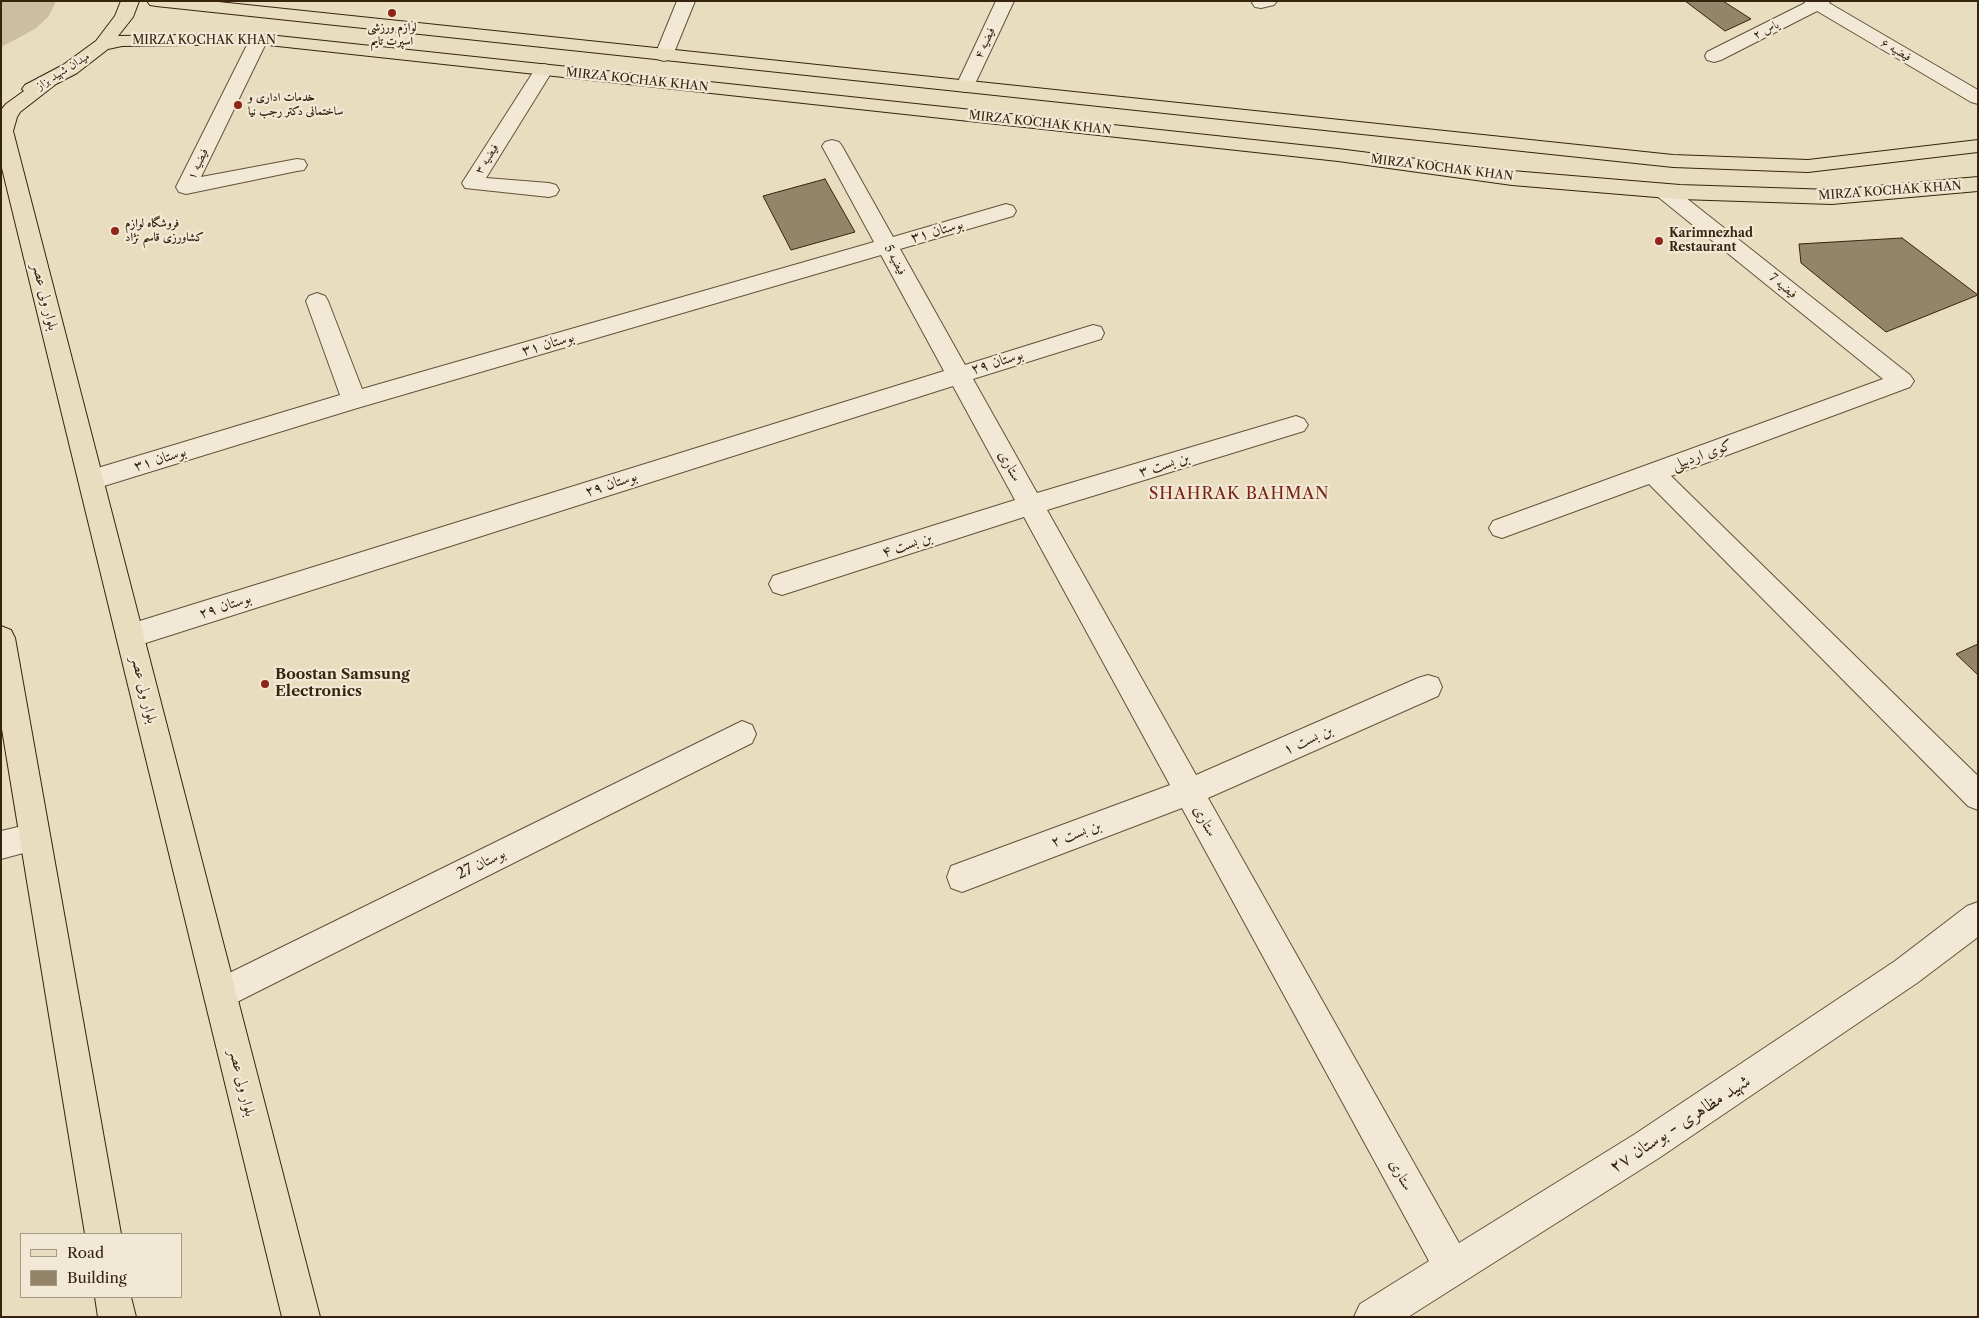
<!DOCTYPE html>
<meta charset="utf-8">
<style>
body{margin:0}
#map{position:relative;width:1979px;height:1318px;overflow:hidden;background:#e9ddbf;font-family:"Libre Caslon Text",serif}
canvas{display:block}
.frame{position:absolute;inset:0;border:2px solid #36240e;pointer-events:none}
.legend{position:absolute;left:20px;top:1233px;width:162px;height:65px;box-sizing:border-box;background:#f1e9d5;border:1px solid #a69a85;margin:0;padding:6px 9px;list-style:none;font-size:15px;color:#36240e}
.legend li{display:flex;align-items:center;gap:10px;height:25px}
.legend b{width:25px;border:1px solid #a69a85}
</style>
<div id="map">
<canvas width="1979" height="1318"></canvas>
<div class="frame"></div>
<ul class="legend">
<li><b style="height:6px;background:#e9ddbf"></b>Road</li>
<li><b style="height:14px;background:#93846a"></b>Building</li>
</ul>
</div>
<script>
const g = document.querySelector('canvas').getContext('2d');
g.lineJoin = 'round';
function paint(path, color) { g.fillStyle = color; g.fill(path, 'evenodd'); }
const poly = rows => new Path2D(rows.map(r => 'M' + r).join(''));
function trace(path, color, width, dash) { g.strokeStyle = color; g.lineWidth = width; g.lineCap = dash ? 'butt' : 'round'; g.setLineDash(dash || []); g.stroke(path); }
function write(font, color, halo, rows, align = 'center') {
  g.font = font + ' "Libre Caslon Text",Amiri,serif'; g.lineWidth = 4.5; g.setLineDash([]); g.textBaseline = 'middle'; g.strokeStyle = halo; g.fillStyle = color; for (const [text, x, y, turn = 0] of rows) {
    g.save(); g.translate(x, y); g.rotate((+turn || 0) * Math.PI / 180); g.textAlign = isNaN(turn) ? turn : align; if (halo) g.strokeText(text, 0, 0); g.fillText(text, 0, 0); g.restore();
  }
}
paint(poly([
 [1,1,55,1,55,4,48,17,35,29,1,47]
]), '#cbbea1');
const building = poly([
 [1685,1,1723,1,1751,19,1725,31,1685,1],
 [825,179,855,232,791,250,763,196,825,179],
 [1902,238,1978,295,1886,332,1801,263,1799,244,1902,238],
 [1978,644,1978,675,1956,654,1978,644]
]);
paint(building, '#93846a');
trace(building, '#36240e', 1);
const minor = poly([
 [677,1,695,1,673,55,671,59,664,61,657,59,655,55,677,1],
 [996,1,1014,1,974,86,972,90,965,92,958,90,956,86,996,1],
 [1253,1,1277,1,1274,5,1261,8,1255,7,1252,3,1253,1],
 [1804,1,1831,1,1829,3,1978,90,1978,104,1971,102,1817,11,1721,60,1714,62,1707,60,1705,56,1707,52,1805,3,1804,1],
 [259,34,265,35,268,39,201,177,297,159,304,160,307,165,304,170,297,171,186,194,179,192,176,187,250,39,253,35,259,34],
 [544,64,551,66,553,70,486,178,549,183,556,185,559,190,556,195,549,197,465,188,462,183,537,66,544,64],
 [832,140,839,142,842,146,893,237,1006,204,1013,206,1016,211,1013,216,900,249,965,365,1093,325,1101,327,1104,333,1101,339,973,379,1037,493,1296,416,1304,419,1308,425,1304,431,1047,510,1196,775,1418,678,1428,675,1438,678,1442,687,1438,696,1208,798,1459,1243,1635,1134,1895,961,1967,906,1978,902,1978,937,1917,983,1659,1158,1408,1317,1354,1317,1360,1304,1429,1261,1182,808,962,892,951,888,947,877,951,866,1170,785,1024,517,782,595,773,592,769,584,773,576,782,573,1015,500,953,386,130,648,120,644,116,636,120,628,130,624,944,371,881,255,354,409,91,490,82,487,79,480,82,473,91,470,340,395,306,301,309,296,317,293,325,296,328,301,362,389,874,242,822,146,825,142,832,140],
 [1664,184,1671,186,1910,375,1914,381,1910,387,1671,476,1978,776,1978,810,1968,806,1649,484,1502,538,1493,535,1489,528,1493,521,1883,379,1657,196,1654,191,1657,186,1664,184],
 [742,721,752,725,756,734,752,743,231,1005,220,1010,209,1005,204,994,209,983,742,721],
 [35,823,46,827,50,837,46,847,1,859,1,831,35,823]
]);
const primary = poly([
 [121,1,139,1,133,17,118,36,259,34,1338,149,1512,171,1680,185,1832,190,1978,177,1978,191,1832,204,1680,199,1512,185,1338,161,259,44,122,46,108,49,77,73,56,84,20,112,17,117,13,131,320,1317,282,1317,1,164,1,110,6,104,24,91,22,89,25,85,63,65,96,41,115,16,121,1],
 [147,1,209,1,1673,155,1808,160,1978,140,1978,152,1808,172,1673,167,156,6,150,5,147,1],
 [1,626,11,630,15,638,121,1234,85,1234,1,723,1,626],
 [95,1297,131,1297,136,1317,98,1317,95,1297]
]);
trace(minor, '#63523a', 2);
trace(primary, '#36240e', 2);
paint(minor, '#f1e9d5');
paint(primary, '#e9ddbf');
for (const [x, y, r, color] of [
 [392,13,5,"#8f2418"],
 [238,105,5,"#8f2418"],
 [115,231,5,"#8f2418"],
 [1659,241,5,"#8f2418"],
 [265,684,5,"#8f2418"]
]) { const dot = new Path2D(); dot.arc(x, y, r, 0, 2 * Math.PI); g.fillStyle = color; g.fill(dot); trace(dot, '#f1e9d5', 2); }
write('bold 12px', '#36240e', '#f1e9d5', [
 ["لوازم ورزشی",392,28,"center"],
 ["اسپرت تایم",392,42,"center"],
 ["خدمات اداری و",248,98],
 ["ساختمانی دکتر رجب نیا",248,112],
 ["فروشگاه لوازم",125,224],
 ["کشاورزی قاسم نژاد",125,238],
 ["Karimnezhad",1669,234],
 ["Restaurant",1669,248]
], 'left');
write('12px', '#36240e', '#f1e9d5', [
 ["یاس ۲",1766,30,-27],
 ["MIRZA KOCHAK KHAN",204,41],
 ["فیضیه ۴",985,43,-65],
 ["فیضیه ۶",1896,50,30],
 ["میدان شهید بزاز",63,71,-32],
 ["MIRZA KOCHAK KHAN",637,80,6],
 ["MIRZA KOCHAK KHAN",1040,123,6],
 ["فیضیه ۳",487,159,-57],
 ["فیضیه ۱",198,164,-64],
 ["MIRZA KOCHAK KHAN",1442,168,7],
 ["MIRZA KOCHAK KHAN",1890,191,-4],
 ["فیضیه 5",895,260,61],
 ["فیضیه 7",1783,286,39]
]);
write('15px', '#36240e', '#f1e9d5', [
 ["بوستان ۳۱",937,231,-16],
 ["بلوار ولی عصر",45,297,76],
 ["بوستان ۳۱",548,344,-16],
 ["بوستان ۲۹",997,362,-17],
 ["کوی اردبیلی",1702,455,-20],
 ["بوستان ۳۱",160,459,-17],
 ["بن بست ۳",1164,465,-17],
 ["ستاری",1010,466,61],
 ["بوستان ۲۹",611,484,-18],
 ["بن بست ۴",907,545,-18],
 ["بوستان ۲۹",225,606,-18],
 ["بلوار ولی عصر",144,690,76],
 ["۱ بن بست",1308,740,-24],
 ["ستاری",1205,821,61],
 ["بن بست ۲",1076,834,-20],
 ["بوستان 27",481,864,-26],
 ["بلوار ولی عصر",242,1083,76],
 ["ستاری",1401,1175,61]
]);
write('bold 15px', '#36240e', '#f1e9d5', [
 ["Boostan Samsung",275,675],
 ["Electronics",275,692]
], 'left');
g.letterSpacing = '1px';
write('16px', '#7a1f14', '#f1e9d5', [
 ["SHAHRAK BAHMAN",1239,494]
]);
g.letterSpacing = '0px';
write('18px', '#36240e', '#f1e9d5', [
 ["شهید مظاهری - بوستان ۲۷",1680,1124,-33]
]);
</script>
